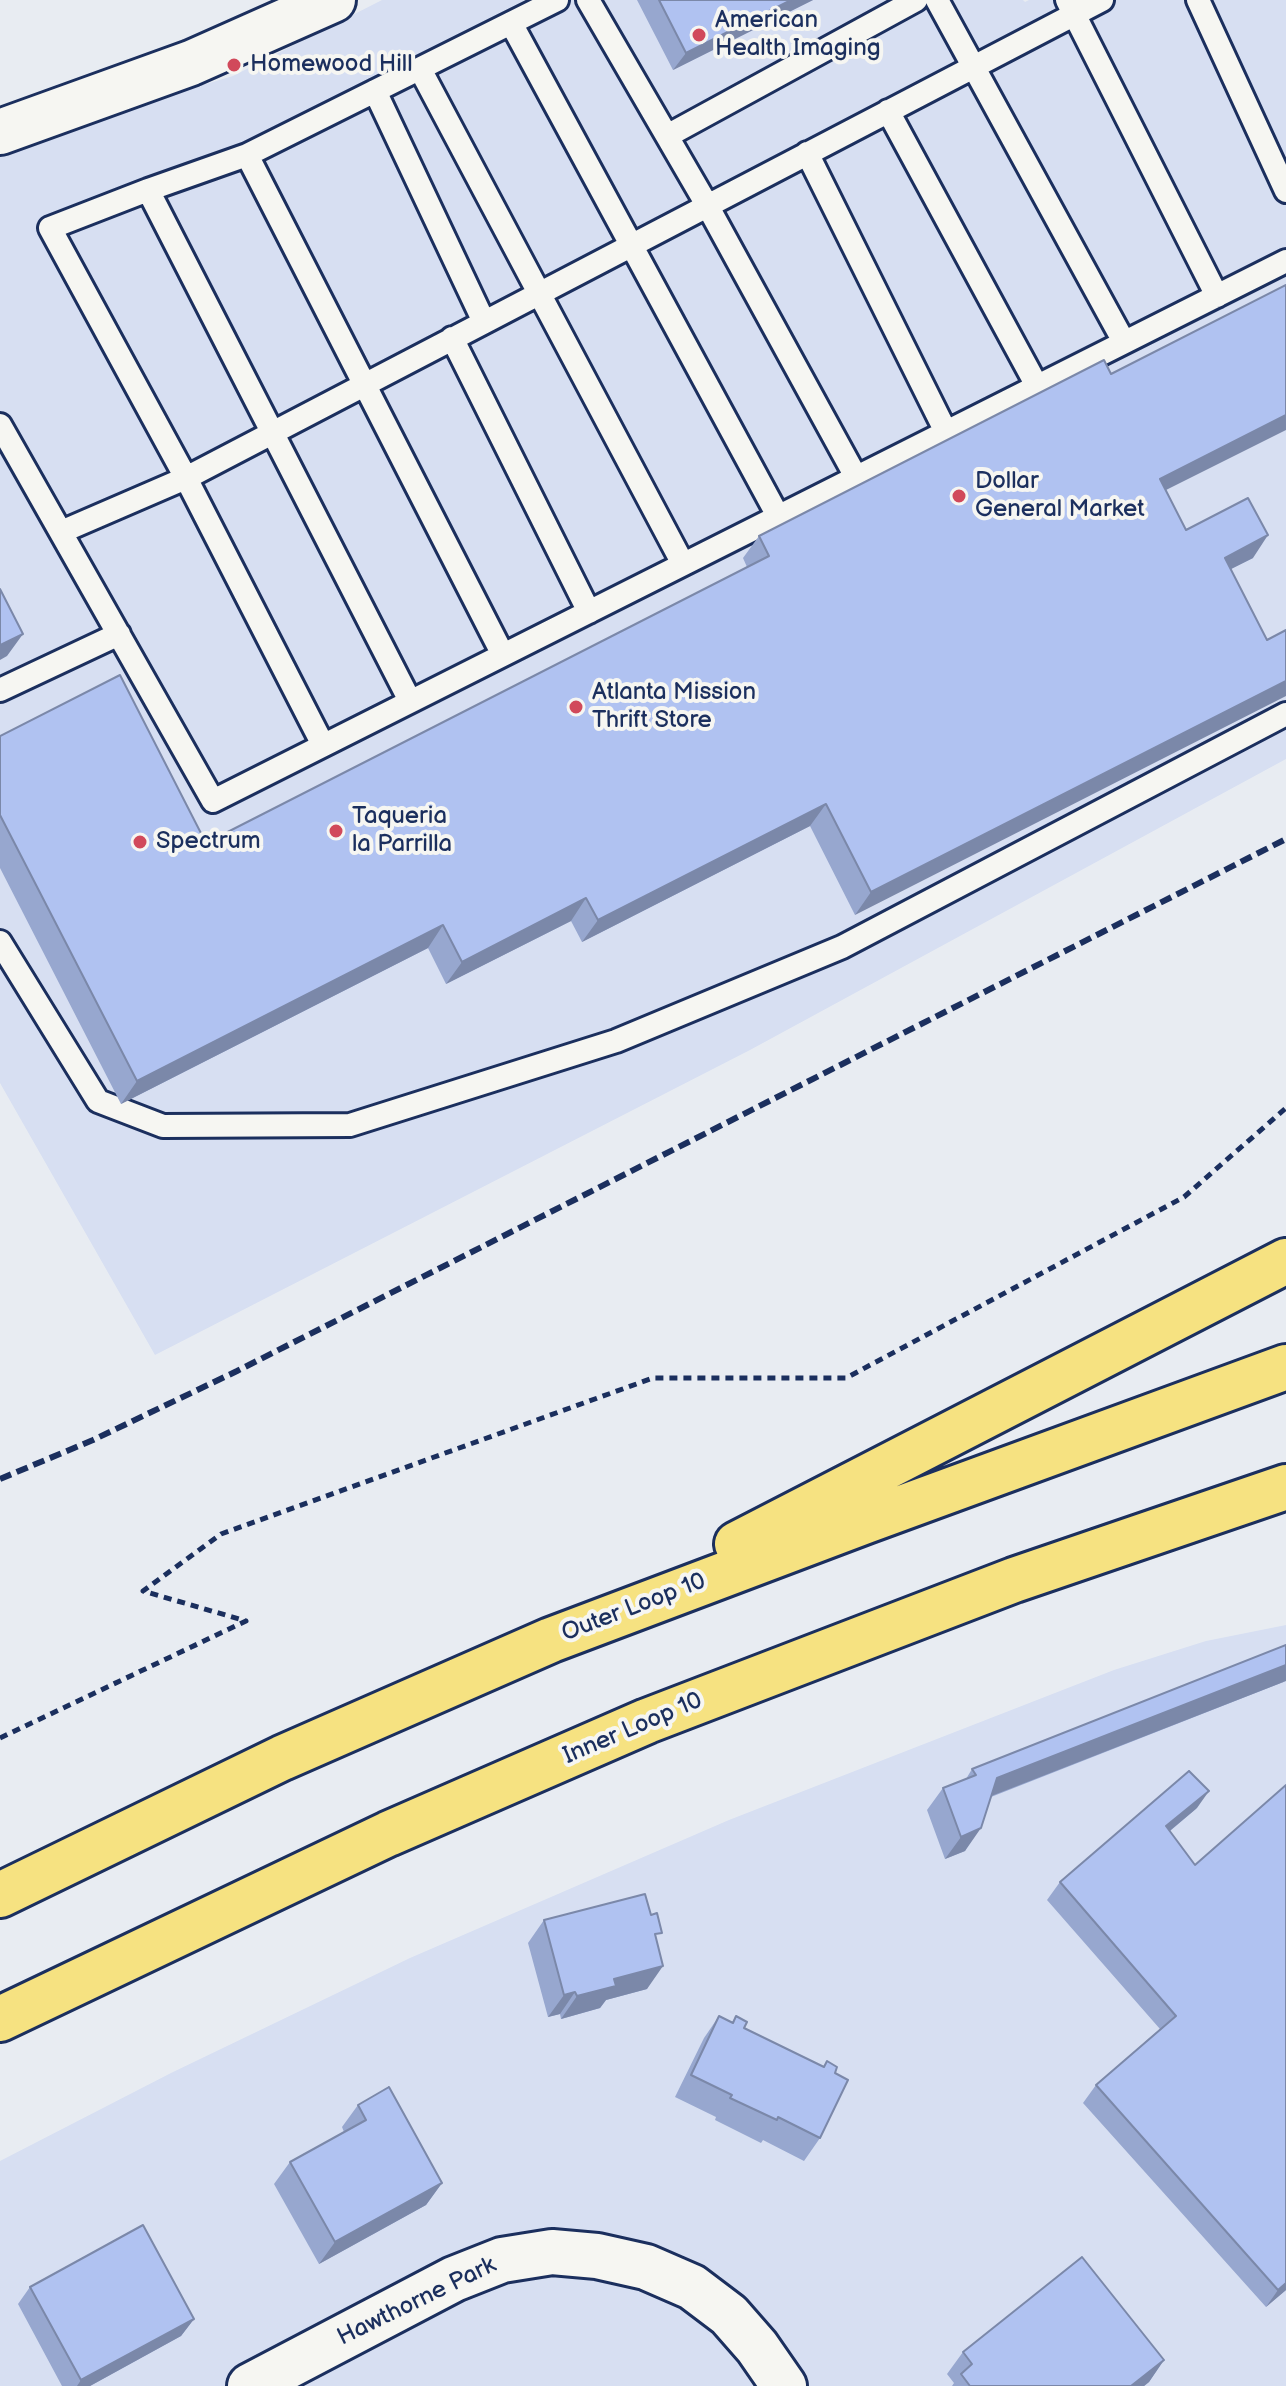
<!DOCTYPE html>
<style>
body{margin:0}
canvas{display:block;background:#e8ecf2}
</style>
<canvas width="1286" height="2386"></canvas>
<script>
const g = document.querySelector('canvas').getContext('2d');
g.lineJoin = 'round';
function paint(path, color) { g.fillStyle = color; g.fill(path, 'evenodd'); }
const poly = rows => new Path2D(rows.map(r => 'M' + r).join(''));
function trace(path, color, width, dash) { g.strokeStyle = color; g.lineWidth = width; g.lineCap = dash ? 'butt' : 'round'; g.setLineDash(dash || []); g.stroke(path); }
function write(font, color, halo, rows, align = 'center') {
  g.font = font + ' "Balsamiq Sans",sans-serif'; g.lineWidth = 8; g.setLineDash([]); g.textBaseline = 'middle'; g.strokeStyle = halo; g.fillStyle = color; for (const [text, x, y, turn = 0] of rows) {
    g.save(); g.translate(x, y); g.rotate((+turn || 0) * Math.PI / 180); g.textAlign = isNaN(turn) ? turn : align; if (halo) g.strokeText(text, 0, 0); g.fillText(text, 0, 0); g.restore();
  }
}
paint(poly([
 [382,0,1023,0,1025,2,1029,0,1286,0,1286,759,750,1050,155,1355,0,1083,0,145,233,76],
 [1286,1625,1286,2386,0,2386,0,2161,171,2073,410,1958,729,1820,1114,1670,1206,1641]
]), '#d7dff2');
const lane = poly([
 [588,0,707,205,856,477],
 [937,0,1124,342],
 [1067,0,1217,296],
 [1198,0,1286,191],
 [511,23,778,516],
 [420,69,683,564],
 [375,91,484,322],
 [888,111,1037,386],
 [667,136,916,0],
 [807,153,946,432],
 [247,155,503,655],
 [148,190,410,701],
 [452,338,589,612],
 [0,425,213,801,1286,261],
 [61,532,186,478,1102,0],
 [0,690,119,634],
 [323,745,186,478,50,228,148,190,247,155,557,0],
 [0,942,98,1101,163,1126,350,1125,616,1041,842,947,1286,714]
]);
const street = poly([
 [250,2386,454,2279,502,2260,552,2252,597,2256,646,2267,692,2287,729,2315,757,2347,784,2386]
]);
const secondary = poly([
 [0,132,191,63,333,0]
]);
const highway = poly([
 [737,1544,1286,1261],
 [0,1895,282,1758,551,1640,866,1521,1286,1367],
 [0,2019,388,1834,647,1721,1014,1580,1286,1487]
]);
trace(lane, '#1b2f5e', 28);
trace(street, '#1b2f5e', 50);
trace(secondary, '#1b2f5e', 50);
trace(highway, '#1b2f5e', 50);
trace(poly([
 [0,1738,246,1621,143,1591,221,1534,653,1378,846,1378,1184,1197,1286,1108]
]), '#1b2f5e', 5, [8, 6]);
trace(lane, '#f6f6f2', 22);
trace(street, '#f6f6f2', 44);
trace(secondary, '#f6f6f2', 44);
trace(highway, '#f6e281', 44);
trace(poly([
 [0,1479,93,1440,237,1371,1286,839]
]), '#1b2f5e', 6, [12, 6]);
paint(poly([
 [637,0,813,0,673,70],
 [1166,491,1186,530,1253,558,1231,569,855,915,810,826,582,942,571,921,446,984,428,948,121,1104,0,868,0,736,206,843,747,567,743,558,759,536],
 [1286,1681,991,1797,965,1851,945,1859,927,1810,943,1788,966,1779,972,1769],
 [1286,1785,1286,2290,1266,2307,1083,2103,1096,2085,1160,2029,1047,1900,1060,1882,1197,1808,1170,1831,1195,1865],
 [544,1920,657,1941,647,1989,606,2000,600,2008,561,2019,560,2014,548,2017,528,1943],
 [719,2016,732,2022,736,2016,744,2028,823,2067,827,2061,835,2073,820,2138,804,2161,763,2140,761,2143,715,2120,716,2117,675,2097,704,2038],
 [358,2105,442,2183,426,2205,319,2264,274,2184,290,2162,344,2132,342,2127],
 [30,2287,194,2319,181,2336,90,2386,62,2386,18,2304],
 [963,2352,1164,2360,1149,2382,1144,2386,952,2386,954,2383,947,2374]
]), '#97a7cf');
paint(poly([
 [791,0,813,0,673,70,686,53],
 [1286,415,1286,430,1144,501,1160,479],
 [1268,535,1253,558,1209,580,1225,558],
 [23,634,7,656,0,660,0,645],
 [1286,681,1286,696,855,915,871,892],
 [826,804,810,826,582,942,598,920],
 [586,898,571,921,446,984,462,962],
 [443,925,428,948,121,1104,137,1081],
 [1286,1665,1286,1681,981,1800,997,1778],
 [1209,1791,1197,1808,1154,1844,1166,1826],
 [981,1828,965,1851,945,1859,961,1837],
 [663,1966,647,1989,606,2000,600,2008,561,2019,577,1996,614,1979],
 [575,1992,560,2014,548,2017,564,1995],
 [442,2183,426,2205,319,2264,335,2242],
 [1286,2283,1286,2290,1266,2307,1278,2290],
 [194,2319,181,2336,90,2386,77,2386,81,2380],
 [1164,2360,1149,2382,1144,2386,1131,2386]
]), '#7b88a9');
const building = poly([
 [659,0,791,0,686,53,659,0],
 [1286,285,1286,415,1160,479,1186,530,1248,498,1268,535,1225,558,1267,640,1286,630,1286,681,871,892,826,804,598,920,586,898,462,962,443,925,137,1081,0,815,0,736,120,675,206,843,769,556,759,536,1104,360,1111,374,1286,285],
 [0,589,23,634,0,645,0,589],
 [1286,1645,1286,1665,997,1778,981,1828,961,1837,943,1788,976,1775,972,1769,1286,1645],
 [1189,1771,1209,1791,1166,1826,1195,1865,1286,1785,1286,2283,1278,2290,1096,2085,1176,2016,1060,1882,1189,1771],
 [645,1894,651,1915,657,1913,662,1933,655,1934,663,1966,614,1979,616,1986,577,1996,575,1992,564,1995,544,1920,645,1894],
 [719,2016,733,2023,736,2016,747,2022,744,2028,824,2067,827,2061,837,2067,835,2073,848,2080,820,2138,778,2117,777,2120,730,2098,732,2095,691,2075,719,2016],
 [389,2087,442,2183,335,2242,290,2162,366,2120,358,2105,389,2087],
 [143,2225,194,2319,81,2380,30,2287,143,2225],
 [1082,2257,1164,2360,1131,2386,970,2386,961,2374,972,2364,963,2352,1082,2257]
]);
paint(building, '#b0c2f1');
trace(building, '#7b88a9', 2);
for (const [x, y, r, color] of [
 [699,35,8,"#d1495b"],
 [234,65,8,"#d1495b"],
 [959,496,8,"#d1495b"],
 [576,707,8,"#d1495b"],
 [336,831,8,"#d1495b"],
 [140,842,8,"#d1495b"]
]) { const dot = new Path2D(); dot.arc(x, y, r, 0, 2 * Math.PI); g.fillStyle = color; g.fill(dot); trace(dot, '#f6f6f2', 3); }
write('24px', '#1b2f5e', '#f6f6f2', [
 ["American",715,21],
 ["Health Imaging",715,49],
 ["Homewood Hill",250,65],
 ["Dollar",975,482],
 ["General Market",975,510],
 ["Atlanta Mission",592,693],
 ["Thrift Store",592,721],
 ["Taqueria",352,817],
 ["la Parrilla",352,845],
 ["Spectrum",156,842]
], 'left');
write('24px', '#1b2f5e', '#f6f6f2', [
 ["Outer Loop 10",634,1608,-21],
 ["Inner Loop 10",633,1729,-23],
 ["Hawthorne Park",417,2302,-26]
]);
</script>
